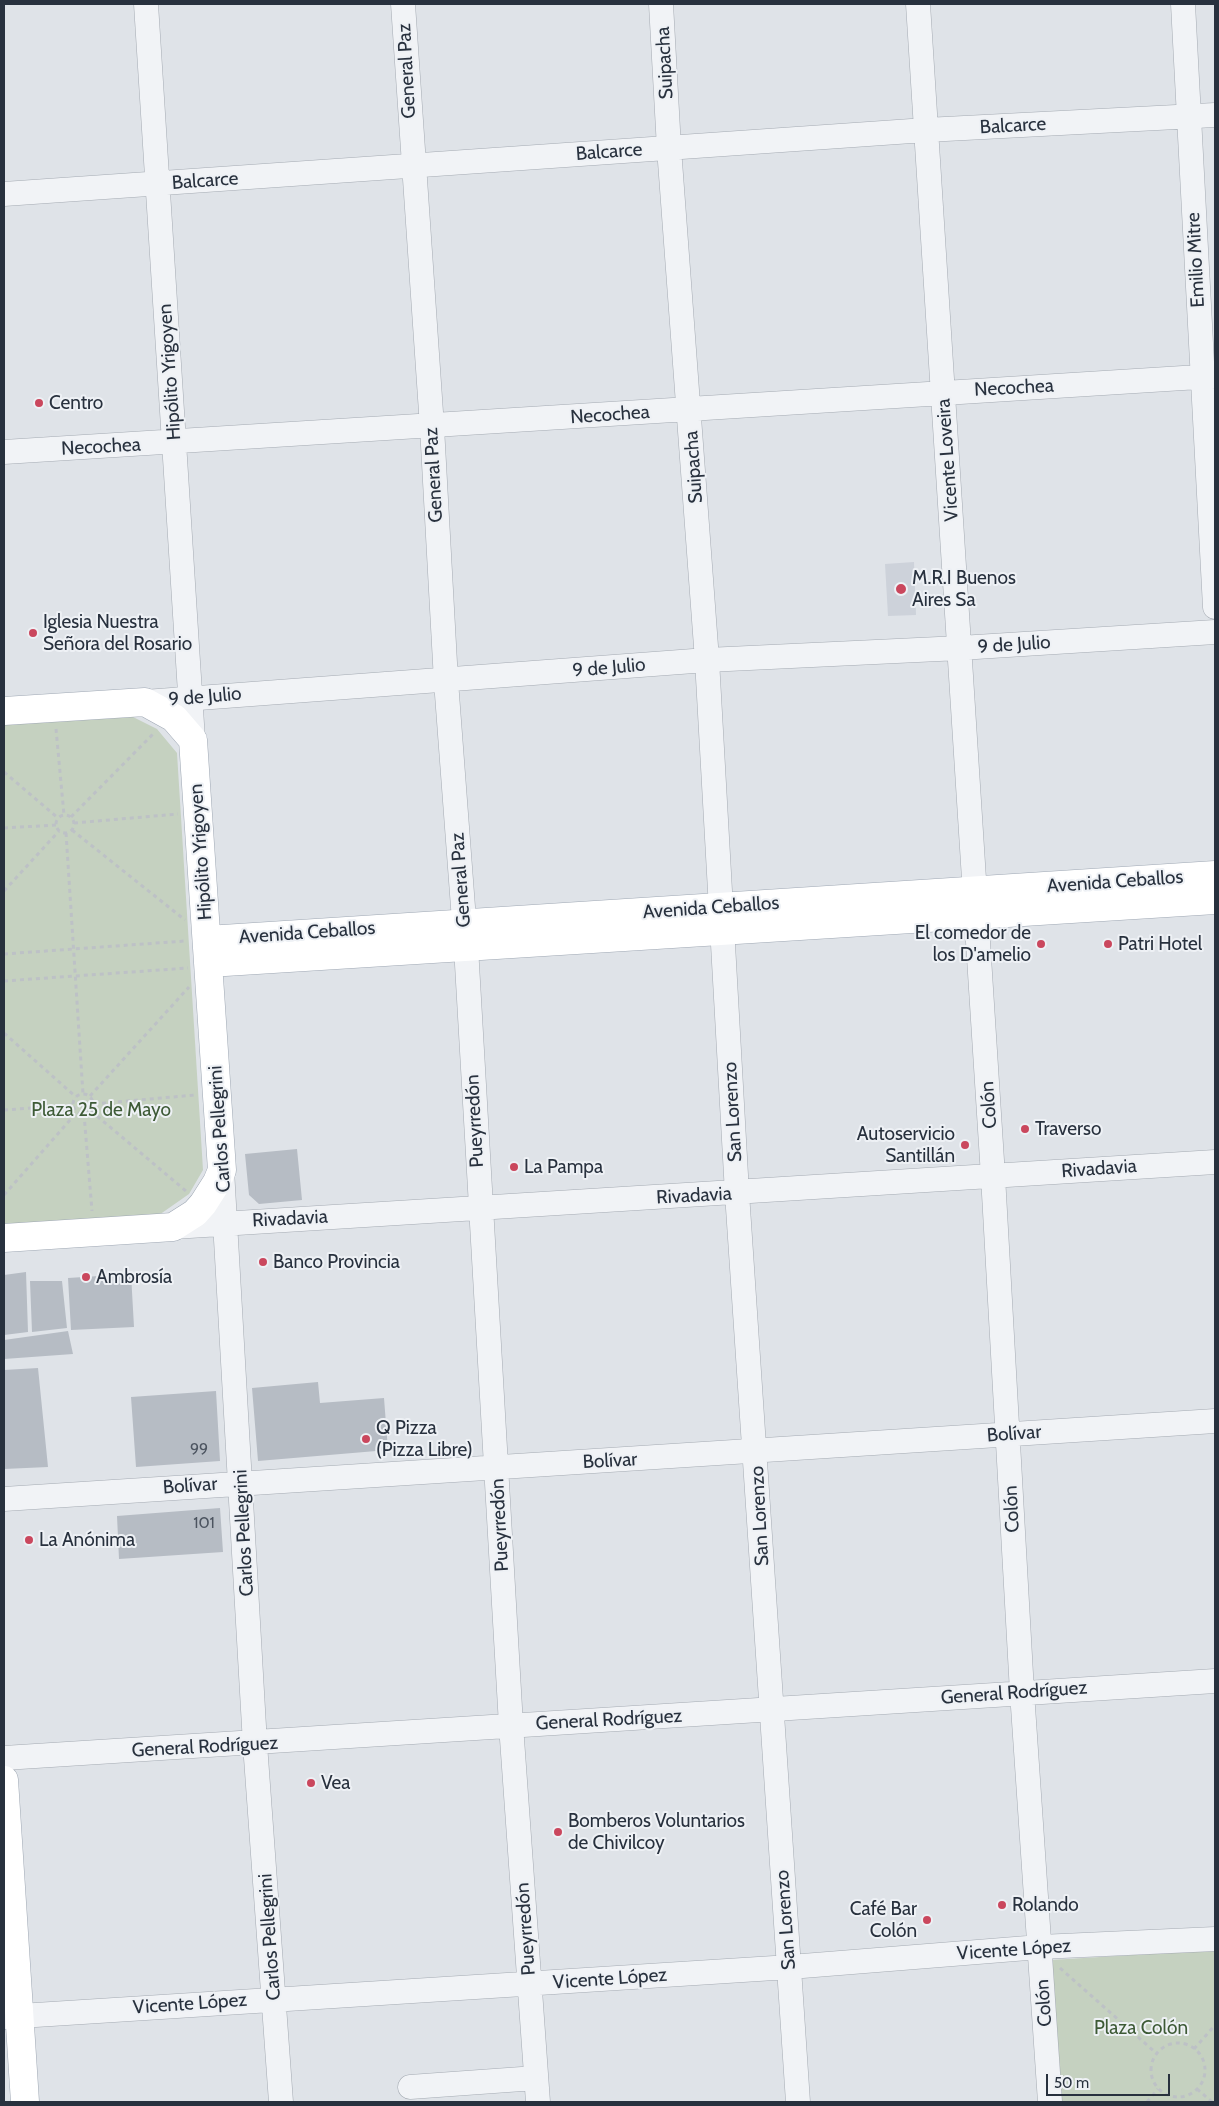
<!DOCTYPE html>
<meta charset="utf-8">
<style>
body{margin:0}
#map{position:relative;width:1219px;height:2106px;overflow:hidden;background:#dfe3e8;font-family:Cabin,sans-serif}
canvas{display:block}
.frame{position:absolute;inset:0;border:5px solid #28313e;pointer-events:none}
.scale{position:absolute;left:1046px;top:2074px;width:124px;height:22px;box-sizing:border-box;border:2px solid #28313e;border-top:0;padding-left:6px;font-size:15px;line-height:18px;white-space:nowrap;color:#28313e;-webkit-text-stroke:4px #eef1f5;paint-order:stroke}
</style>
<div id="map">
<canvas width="1219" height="2106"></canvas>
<div class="frame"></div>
<div class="scale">50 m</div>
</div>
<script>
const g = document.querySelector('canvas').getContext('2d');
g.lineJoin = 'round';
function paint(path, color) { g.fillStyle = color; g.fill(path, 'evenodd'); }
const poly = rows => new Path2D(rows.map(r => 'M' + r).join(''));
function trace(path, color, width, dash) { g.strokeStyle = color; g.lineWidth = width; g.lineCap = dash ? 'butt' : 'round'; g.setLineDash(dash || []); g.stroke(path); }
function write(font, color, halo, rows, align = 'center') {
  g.font = font + ' Cabin,sans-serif'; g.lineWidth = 4; g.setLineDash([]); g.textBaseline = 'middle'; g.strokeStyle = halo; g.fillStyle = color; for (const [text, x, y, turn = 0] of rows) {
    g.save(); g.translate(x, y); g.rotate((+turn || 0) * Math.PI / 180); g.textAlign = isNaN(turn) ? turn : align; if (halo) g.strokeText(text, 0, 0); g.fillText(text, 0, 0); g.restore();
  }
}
paint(poly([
 [914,562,916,615,888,616,885,564]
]), '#cdd2da');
paint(poly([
 [133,717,157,729,177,753,203,1170,189,1194,159,1215,4,1227,4,725],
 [1215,1950,1215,2102,1060,2102,1051,1960]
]), '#c5d1c0');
paint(poly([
 [297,1149,302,1200,259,1204,249,1195,245,1154],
 [26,1272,28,1332,4,1335,4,1275],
 [131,1274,134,1327,71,1330,68,1278],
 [30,1281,62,1281,67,1328,32,1332],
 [68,1331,73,1354,4,1359,4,1340],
 [38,1368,48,1467,4,1469,4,1370],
 [318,1382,320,1403,384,1398,388,1450,258,1461,252,1388],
 [216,1391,220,1461,136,1467,131,1397],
 [220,1508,223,1552,119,1559,117,1516]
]), '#b6bcc4');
const minor = poly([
 [146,4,193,740],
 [403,4,432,427,446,681,466,947,511,1725,538,2102],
 [661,4,669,148,707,660,737,1193,798,2102],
 [918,4,993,1176,1022,1692,1050,2102],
 [1183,4,1215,607],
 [4,194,926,130,1215,115],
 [4,452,1215,376],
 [145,702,707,660,960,648,1215,632],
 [222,1170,255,1744,281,2102],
 [173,1227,1215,1162],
 [4,1499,1215,1421],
 [4,1758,1215,1681],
 [4,2017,790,1967,1040,1947,1215,1939],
 [410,2087,536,2078]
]);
const major = poly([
 [4,711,145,702,174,718,193,740,222,1170,217,1182,203,1204,195,1213,173,1227,4,1238],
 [207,940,1215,875],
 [209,963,1215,900],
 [4,1780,25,2102]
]);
trace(minor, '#a4aab2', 25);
trace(major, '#9ea7b3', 29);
trace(poly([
 [56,729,64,815],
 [4,772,58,818],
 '56 824a9 9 0 1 1 18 0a9 9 0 1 1-18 0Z',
 [71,817,155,732],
 [74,823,178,814],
 [4,828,56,825],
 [72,830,185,920],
 [66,833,83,1094],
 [4,891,59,831],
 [4,954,185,941],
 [4,981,188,968],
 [4,1033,76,1097],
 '73 1104a10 10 0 1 1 20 0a10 10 0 1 1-20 0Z',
 [90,1096,189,987],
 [94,1104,195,1095],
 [4,1110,73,1105],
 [91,1111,186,1191],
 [84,1114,92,1211],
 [4,1195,77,1112],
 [1060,1968,1156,2053],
 '1151 2070a27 27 0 1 1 54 0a27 27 0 1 1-54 0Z',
 [1194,2049,1215,2025],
 [1197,2089,1212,2102],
 [1147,2102,1158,2089]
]), '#bdc1c6', 3, [4, 4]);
trace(minor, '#f1f3f6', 24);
trace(major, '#fff', 28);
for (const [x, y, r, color] of [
 [39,403,5,"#ca475d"],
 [901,589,6,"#ca475d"],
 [33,633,5,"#ca475d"],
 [1041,944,5,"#ca475d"],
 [1108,944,5,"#ca475d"],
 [1025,1129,5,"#ca475d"],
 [965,1145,5,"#ca475d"],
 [514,1167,5,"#ca475d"],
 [263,1262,5,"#ca475d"],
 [86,1277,5,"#ca475d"],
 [366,1439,5,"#ca475d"],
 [29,1540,5,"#ca475d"],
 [311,1783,5,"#ca475d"],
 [558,1832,5,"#ca475d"],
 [1002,1905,5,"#ca475d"],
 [927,1920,5,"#ca475d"]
]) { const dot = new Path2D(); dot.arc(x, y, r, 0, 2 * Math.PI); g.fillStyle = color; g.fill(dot); trace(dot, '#eef1f5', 2); }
write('16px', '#4c5460', null, [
 ["99",199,1449],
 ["101",204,1523]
]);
write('19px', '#28313e', '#eef1f5', [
 ["Suipacha",665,63,-93],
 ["General Paz",407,71,-93],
 ["Balcarce",1013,126,-3],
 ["Balcarce",609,152,-4],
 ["Balcarce",205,181,-4],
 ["Emilio Mitre",1196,260,-93],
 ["Hipólito Yrigoyen",170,372,-94],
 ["Necochea",1014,388,-3],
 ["Necochea",610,415,-4],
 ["Necochea",101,447,-3],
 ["Vicente Loveira",948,460,-94],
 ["Suipacha",694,467,-94],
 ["General Paz",434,475,-93],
 ["9 de Julio",1014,645,-4],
 ["9 de Julio",609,668,-5],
 ["9 de Julio",205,697,-5],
 ["Hipólito Yrigoyen",201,852,-94],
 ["General Paz",461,880,-94],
 ["Avenida Ceballos",1115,882,-4],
 ["Avenida Ceballos",711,908,-4],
 ["Avenida Ceballos",307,933,-4],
 ["Colón",989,1105,-94],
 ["San Lorenzo",733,1112,-93],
 ["Pueyrredón",475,1121,-93],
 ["Carlos Pellegrini",220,1129,-94],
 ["Rivadavia",1099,1169,-4],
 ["Rivadavia",694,1196,-3],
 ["Rivadavia",290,1219,-3],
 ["Bolívar",1014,1434,-4],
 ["Bolívar",610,1461,-3],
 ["Bolívar",190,1486,-4],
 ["Colón",1012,1509,-93],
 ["San Lorenzo",760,1516,-93],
 ["Pueyrredón",500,1525,-93],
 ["Carlos Pellegrini",244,1533,-93],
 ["General Rodríguez",1014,1693,-4],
 ["General Rodríguez",609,1720,-3],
 ["General Rodríguez",205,1747,-3],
 ["San Lorenzo",786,1920,-94],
 ["Pueyrredón",526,1929,-94],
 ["Carlos Pellegrini",270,1937,-94],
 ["Vicente López",1014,1950,-4],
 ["Vicente López",610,1979,-4],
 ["Colón",1044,2003,-94],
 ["Vicente López",190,2004,-4]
]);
write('19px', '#28313e', '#eef1f5', [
 ["Centro",49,403],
 ["M.R.I Buenos",912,578],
 ["Aires Sa",912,600],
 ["Iglesia Nuestra",43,622],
 ["Señora del Rosario",43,644],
 ["El comedor de",1031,933,"right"],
 ["los D'amelio",1031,955,"right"],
 ["Patri Hotel",1118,944],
 ["Traverso",1035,1129],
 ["Autoservicio",955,1134,"right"],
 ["Santillán",955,1156,"right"],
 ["La Pampa",524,1167],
 ["Banco Provincia",273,1262],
 ["Ambrosía",96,1277],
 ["Q Pizza",376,1428],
 ["(Pizza Libre)",376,1450],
 ["La Anónima",39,1540],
 ["Vea",321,1783],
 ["Bomberos Voluntarios",568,1821],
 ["de Chivilcoy",568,1843],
 ["Rolando",1012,1905],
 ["Café Bar",917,1909,"right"],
 ["Colón",917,1931,"right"]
], 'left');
write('19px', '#3d5a36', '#eef1f5', [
 ["Plaza 25 de Mayo",101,1110],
 ["Plaza Colón",1141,2028]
]);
</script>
